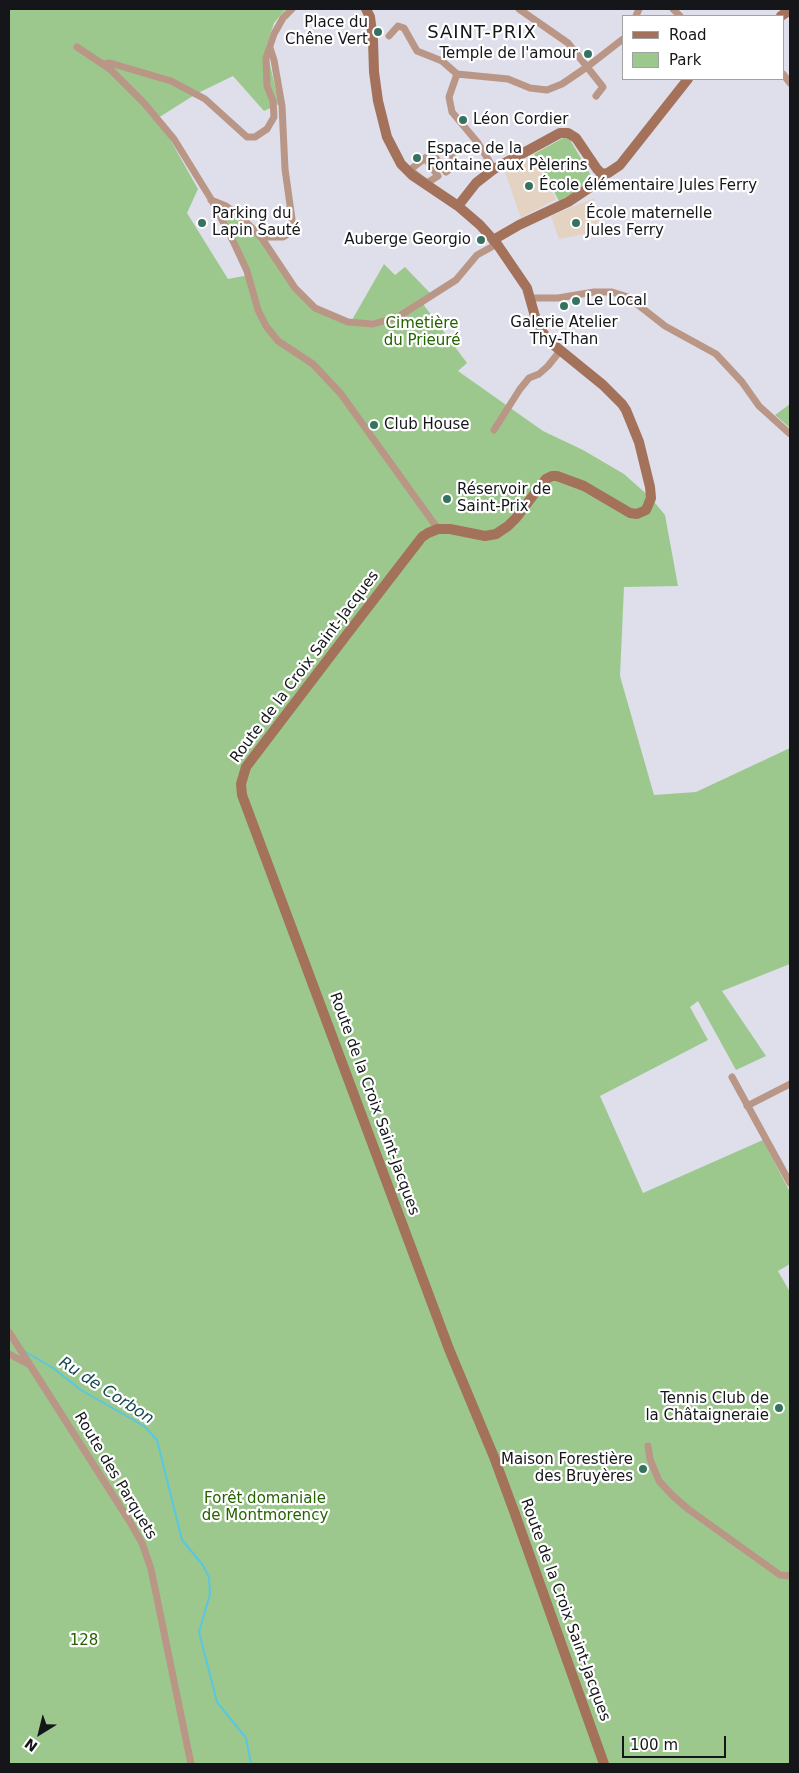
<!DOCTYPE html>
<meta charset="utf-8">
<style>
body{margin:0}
#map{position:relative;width:799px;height:1773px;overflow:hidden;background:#dedfeb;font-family:"DejaVu Sans",sans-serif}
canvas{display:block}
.frame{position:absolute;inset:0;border:10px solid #15161a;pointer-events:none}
.legend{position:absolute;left:622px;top:15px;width:162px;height:65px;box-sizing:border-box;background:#fff;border:1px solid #a1a2a3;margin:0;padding:6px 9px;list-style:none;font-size:15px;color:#15161a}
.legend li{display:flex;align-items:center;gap:10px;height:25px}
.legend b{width:25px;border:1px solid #a1a2a3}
.north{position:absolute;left:15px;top:1708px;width:50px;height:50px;-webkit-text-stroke:4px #fff;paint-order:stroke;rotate:216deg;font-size:14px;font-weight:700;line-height:20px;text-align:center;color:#15161a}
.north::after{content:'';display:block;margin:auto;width:18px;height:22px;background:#15161a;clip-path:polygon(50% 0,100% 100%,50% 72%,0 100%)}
.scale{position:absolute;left:622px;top:1736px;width:104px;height:22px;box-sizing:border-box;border:2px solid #15161a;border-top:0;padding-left:6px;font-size:15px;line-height:18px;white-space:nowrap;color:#15161a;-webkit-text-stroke:4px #fff;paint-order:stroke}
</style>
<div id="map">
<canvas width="799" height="1773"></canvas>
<div class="frame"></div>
<ul class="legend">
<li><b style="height:6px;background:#a4725a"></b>Road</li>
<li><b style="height:14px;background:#9cc88d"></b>Park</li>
</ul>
<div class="north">N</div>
<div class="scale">100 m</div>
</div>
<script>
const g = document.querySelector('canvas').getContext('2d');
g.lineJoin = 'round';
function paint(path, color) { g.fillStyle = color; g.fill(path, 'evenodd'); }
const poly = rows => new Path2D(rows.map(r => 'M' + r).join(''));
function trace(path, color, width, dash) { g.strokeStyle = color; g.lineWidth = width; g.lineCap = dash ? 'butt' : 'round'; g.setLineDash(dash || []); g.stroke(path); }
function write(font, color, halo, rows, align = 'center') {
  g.font = font + ' "DejaVu Sans",sans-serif'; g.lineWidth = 4.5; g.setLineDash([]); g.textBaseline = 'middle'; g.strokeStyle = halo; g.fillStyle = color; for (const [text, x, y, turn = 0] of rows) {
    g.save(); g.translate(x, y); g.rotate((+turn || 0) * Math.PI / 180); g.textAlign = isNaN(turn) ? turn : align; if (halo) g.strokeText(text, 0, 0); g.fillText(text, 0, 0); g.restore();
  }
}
paint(poly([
 [533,157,556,199,521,218,505,172],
 [594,198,600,231,559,239,551,216]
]), '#e4d3c2');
paint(poly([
 [9,9,286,9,274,23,266,47,279,104,264,111,233,76,196,94,158,118,198,189,187,213,228,279,249,275,211,199,226,206,261,237,295,288,315,308,341,320,377,326,423,304,467,363,458,371,543,431,583,450,624,474,651,498,665,515,678,586,624,587,620,676,654,795,696,792,790,748,790,964,722,991,766,1056,736,1070,698,1001,690,1007,708,1040,600,1096,643,1193,763,1140,790,1192,790,1264,778,1271,790,1292,790,1764,9,1764],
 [563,138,569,138,593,179,590,183,559,201,534,154],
 [384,264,395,275,405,267,431,294,401,314,383,321,352,320],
 [790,404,790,428,775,415]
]), '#9cc88d');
trace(poly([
 [24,1351,53,1368,81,1390,144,1426,157,1440,182,1540,202,1564,209,1577,210,1594,199,1632,217,1702,246,1738,251,1764]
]), '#59c7e2', 2);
trace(poly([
 [519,9,568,43,603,87,596,96],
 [673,9,680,16],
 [636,16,639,9],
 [389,36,398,26,404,28,417,51,442,61,457,74,508,79,530,88,547,90,562,84,587,67,623,39],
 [77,47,110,69,144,103,174,139,211,199,234,243,247,271,258,310,266,326,278,341,313,364,341,394,438,529],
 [103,64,110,63,171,81,205,99,247,137,255,137,267,129,274,117,273,101,267,86,266,58,274,34,283,18,292,9],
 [457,74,449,97,452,112,478,143,494,169],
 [783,74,790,83],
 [445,146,457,164,446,172,433,154,445,146],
 [425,158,438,176,427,183,410,170,425,158],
 [211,200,226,206,241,217,261,237,295,288,315,308,348,322,373,324,398,317,456,280,477,255,497,244],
 [261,237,283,237,290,233,292,229,292,219,285,169,282,106,274,60,270,48],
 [530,298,558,298,594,292,612,292,628,297,665,326,716,354,742,382,759,406,790,434],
 [494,430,520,389,529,378,539,374,548,366,560,351],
 [732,1077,790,1183],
 [747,1106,790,1084],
 [9,1332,130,1522,142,1543,151,1569,191,1764],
 [9,1354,28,1364],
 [648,1446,650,1459,659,1481,672,1495,688,1509,780,1575,790,1576]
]), '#b99686', 7);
trace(poly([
 [366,9,370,17,373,40,374,72,378,101,387,137,401,164,412,175,458,206,480,225,497,244,527,288,536,320,545,336,555,346,603,385,622,404,626,410,639,442,650,487,651,498,646,510,637,514,630,513,584,486,557,476,552,476,546,479,541,485,516,518,508,526,496,534,485,536,450,529,438,529,428,533,422,537,348,633,246,767,241,784,242,795,449,1349,494,1457,515,1514,604,1764],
 [781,16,790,10],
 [602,174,608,173,620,165,688,79],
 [458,206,476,183,494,169,560,133,568,133,576,138,597,169,602,174],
 [493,240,519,225,568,202,598,182,602,174]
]), '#a4725a', 10);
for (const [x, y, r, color] of [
 [378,32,5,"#357360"],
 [588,54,5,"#357360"],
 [463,120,5,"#357360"],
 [417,158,5,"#357360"],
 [529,186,5,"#357360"],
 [202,223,5,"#357360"],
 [576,223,5,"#357360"],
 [481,240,5,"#357360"],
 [576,301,5,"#357360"],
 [564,306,5,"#357360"],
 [374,425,5,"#357360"],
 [447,499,5,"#357360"],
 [779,1408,5,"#357360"],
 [643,1469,5,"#357360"]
]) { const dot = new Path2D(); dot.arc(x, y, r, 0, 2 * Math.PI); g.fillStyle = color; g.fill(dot); trace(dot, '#fff', 2); }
write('15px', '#15161a', '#fff', [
 ["Place du",368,23,"right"],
 ["Chêne Vert",368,40,"right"],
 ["Temple de l'amour",578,54,"right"],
 ["Léon Cordier",473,120],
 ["Espace de la",427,149],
 ["Fontaine aux Pèlerins",427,166],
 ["École élémentaire Jules Ferry",539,186],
 ["Parking du",212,214],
 ["Lapin Sauté",212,231],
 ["École maternelle",586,214],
 ["Jules Ferry",586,231],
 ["Auberge Georgio",471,240,"right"],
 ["Le Local",586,301],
 ["Galerie Atelier",564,323,"center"],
 ["Thy-Than",564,340,"center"],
 ["Club House",384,425],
 ["Réservoir de",457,490],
 ["Saint-Prix",457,507],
 ["Tennis Club de",769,1399,"right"],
 ["la Châtaigneraie",769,1416,"right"],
 ["Maison Forestière",633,1460,"right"],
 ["des Bruyères",633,1477,"right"]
], 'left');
write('15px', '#256200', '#fff', [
 ["Cimetière",422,324],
 ["du Prieuré",422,341],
 ["Forêt domaniale",265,1499],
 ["de Montmorency",265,1516],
 ["128",84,1641]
]);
write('15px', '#15161a', '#fff', [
 ["Route de la Croix Saint-Jacques",305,667,-53],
 ["Route de la Croix Saint-Jacques",374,1104,70],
 ["Route des Parquets",115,1476,59],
 ["Route de la Croix Saint-Jacques",565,1610,70]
]);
write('italic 16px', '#184854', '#fff', [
 ["Ru de Corbon",106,1391,33]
]);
g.letterSpacing = '1px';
write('18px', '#15161a', '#fff', [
 ["SAINT-PRIX",482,33]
]);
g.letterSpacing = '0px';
</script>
